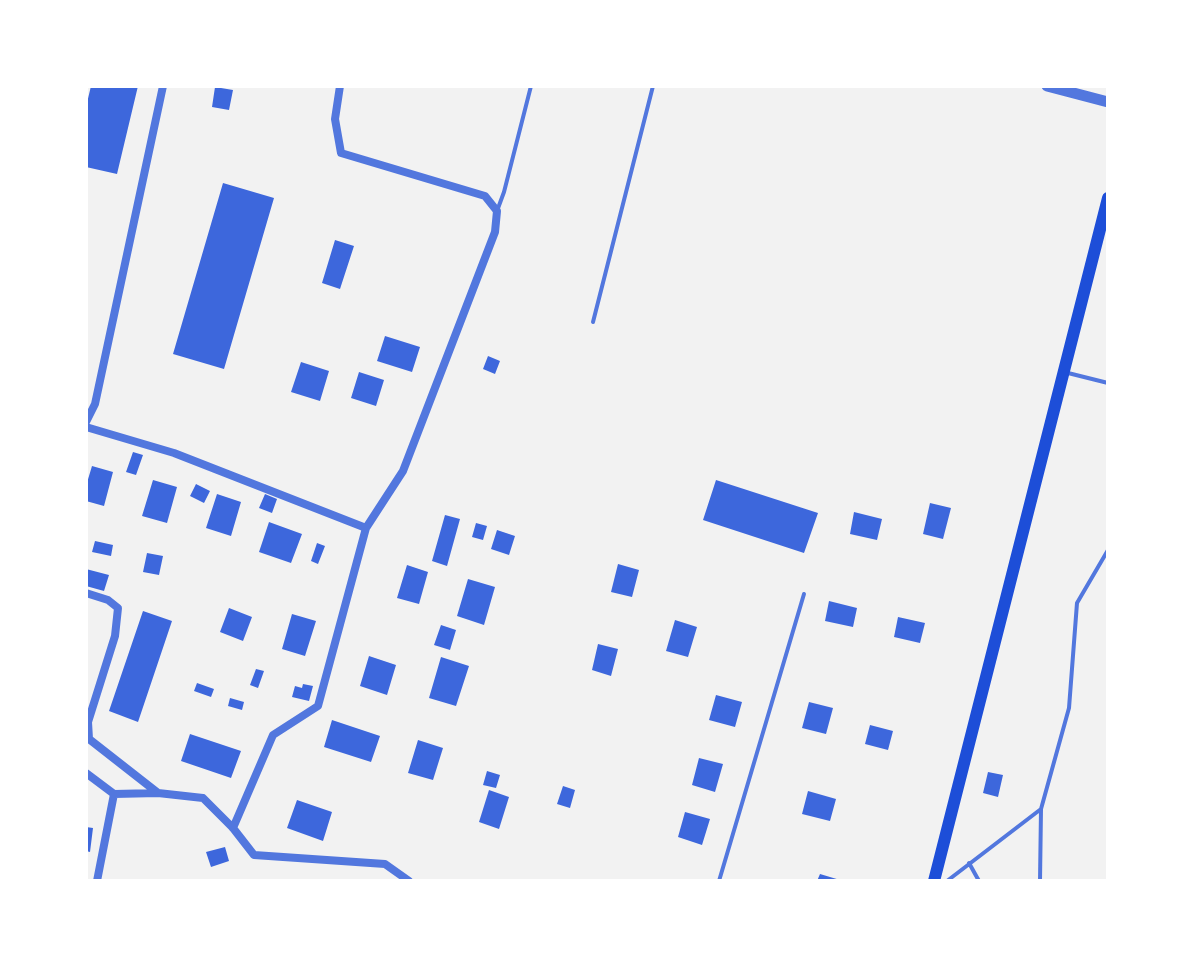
<!DOCTYPE html>
<style>
body{margin:0}
#map{position:relative;width:1194px;height:967px;overflow:hidden;background:#f2f2f2;font-family:"Noto Sans",sans-serif}
canvas{display:block}
.frame{position:absolute;inset:0;border:88px solid #fff;pointer-events:none}
</style>
<div id="map">
<canvas width="1194" height="967"></canvas>
<div class="frame"></div>
</div>
<script>
const g = document.querySelector('canvas').getContext('2d');
g.lineJoin = 'round';
function paint(path, color) { g.fillStyle = color; g.fill(path, 'evenodd'); }
const poly = rows => new Path2D(rows.map(r => 'M' + r).join(''));
function trace(path, color, width, dash) { g.strokeStyle = color; g.lineWidth = width; g.lineCap = dash ? 'butt' : 'round'; g.setLineDash(dash || []); g.stroke(path); }
paint(poly([
 [91,86,138,86,117,174,86,167,86,107],
 [215,87,233,90,229,110,212,107],
 [223,183,274,198,224,369,173,354],
 [335,240,354,246,340,289,322,283],
 [385,336,420,347,412,372,377,361],
 [488,356,500,361,495,374,483,369],
 [301,362,329,371,320,401,291,392],
 [359,372,384,380,376,406,351,398],
 [133,452,143,455,136,475,126,472],
 [92,466,113,472,104,506,86,501,86,486],
 [153,480,177,487,167,523,142,516],
 [716,480,818,513,804,553,703,520],
 [196,484,210,491,204,503,190,496],
 [217,494,241,502,231,536,206,528],
 [265,494,277,499,272,513,259,508],
 [930,503,951,508,943,539,923,534],
 [854,512,882,519,877,540,850,534],
 [445,515,460,519,447,566,432,561],
 [269,522,302,534,291,563,259,552],
 [476,523,487,526,483,540,472,537],
 [497,530,515,536,509,555,491,549],
 [95,541,113,545,111,556,92,552],
 [317,543,325,546,318,564,311,561],
 [147,553,163,556,159,575,143,572],
 [618,564,639,570,632,597,611,592],
 [407,565,428,572,419,604,397,598],
 [86,569,109,575,104,591,86,586],
 [468,579,495,587,484,625,457,616],
 [829,601,857,608,853,627,825,621],
 [229,608,252,617,243,641,220,632],
 [143,611,172,621,138,722,109,711],
 [292,614,316,621,305,656,282,649],
 [898,617,925,623,920,643,894,637],
 [675,620,697,627,688,657,666,651],
 [441,625,456,630,450,650,434,645],
 [598,644,618,649,611,676,592,670],
 [369,656,396,665,387,695,360,686],
 [441,657,469,666,456,706,429,698],
 [256,669,264,671,258,688,250,685],
 [197,683,214,689,211,697,194,691],
 [303,684,313,686,309,701,292,697,295,686,302,688],
 [716,695,742,702,735,727,709,720],
 [230,698,244,702,242,710,228,706],
 [809,702,833,708,826,734,802,728],
 [332,720,380,736,371,762,324,747],
 [870,725,893,731,888,750,865,744],
 [190,734,241,751,231,778,181,761],
 [418,740,443,748,433,780,408,773],
 [699,758,723,764,715,792,692,785],
 [487,771,500,775,496,788,483,785],
 [988,772,1003,775,998,797,983,793],
 [563,786,575,790,570,808,557,804],
 [489,790,509,797,499,829,479,822],
 [808,791,836,799,830,821,802,814],
 [297,800,332,812,323,841,287,828],
 [685,812,710,819,702,845,678,837],
 [86,827,93,828,90,852,86,851],
 [225,847,229,861,211,867,206,852],
 [820,874,840,880,840,881,817,881]
]), '#3d67dc');
trace(poly([
 [497,211,504,192,531,86],
 [593,322,653,86],
 [1068,373,1108,383],
 [969,863,979,881],
 [719,881,804,594],
 [947,881,1041,809],
 [1040,881,1041,809,1069,708,1077,603,1108,550]
]), '#5277de', 4);
trace(poly([
 [86,422,95,404,163,86],
 [86,427,174,453,366,528],
 [86,593,108,600,118,608,115,636,88,722,89,739,158,793],
 [86,773,114,794],
 [114,794,158,793,203,798,233,828,254,855,385,864,409,881],
 [233,828,273,735,318,706,366,528,403,471,495,232,497,211,485,196,341,153,335,119,340,86],
 [97,881,114,794]
]), '#5277de', 8);
trace(poly([
 [1047,86,1108,102]
]), '#5277de', 11);
trace(poly([
 [934,881,1108,198]
]), '#1d4ed8', 12);
</script>
